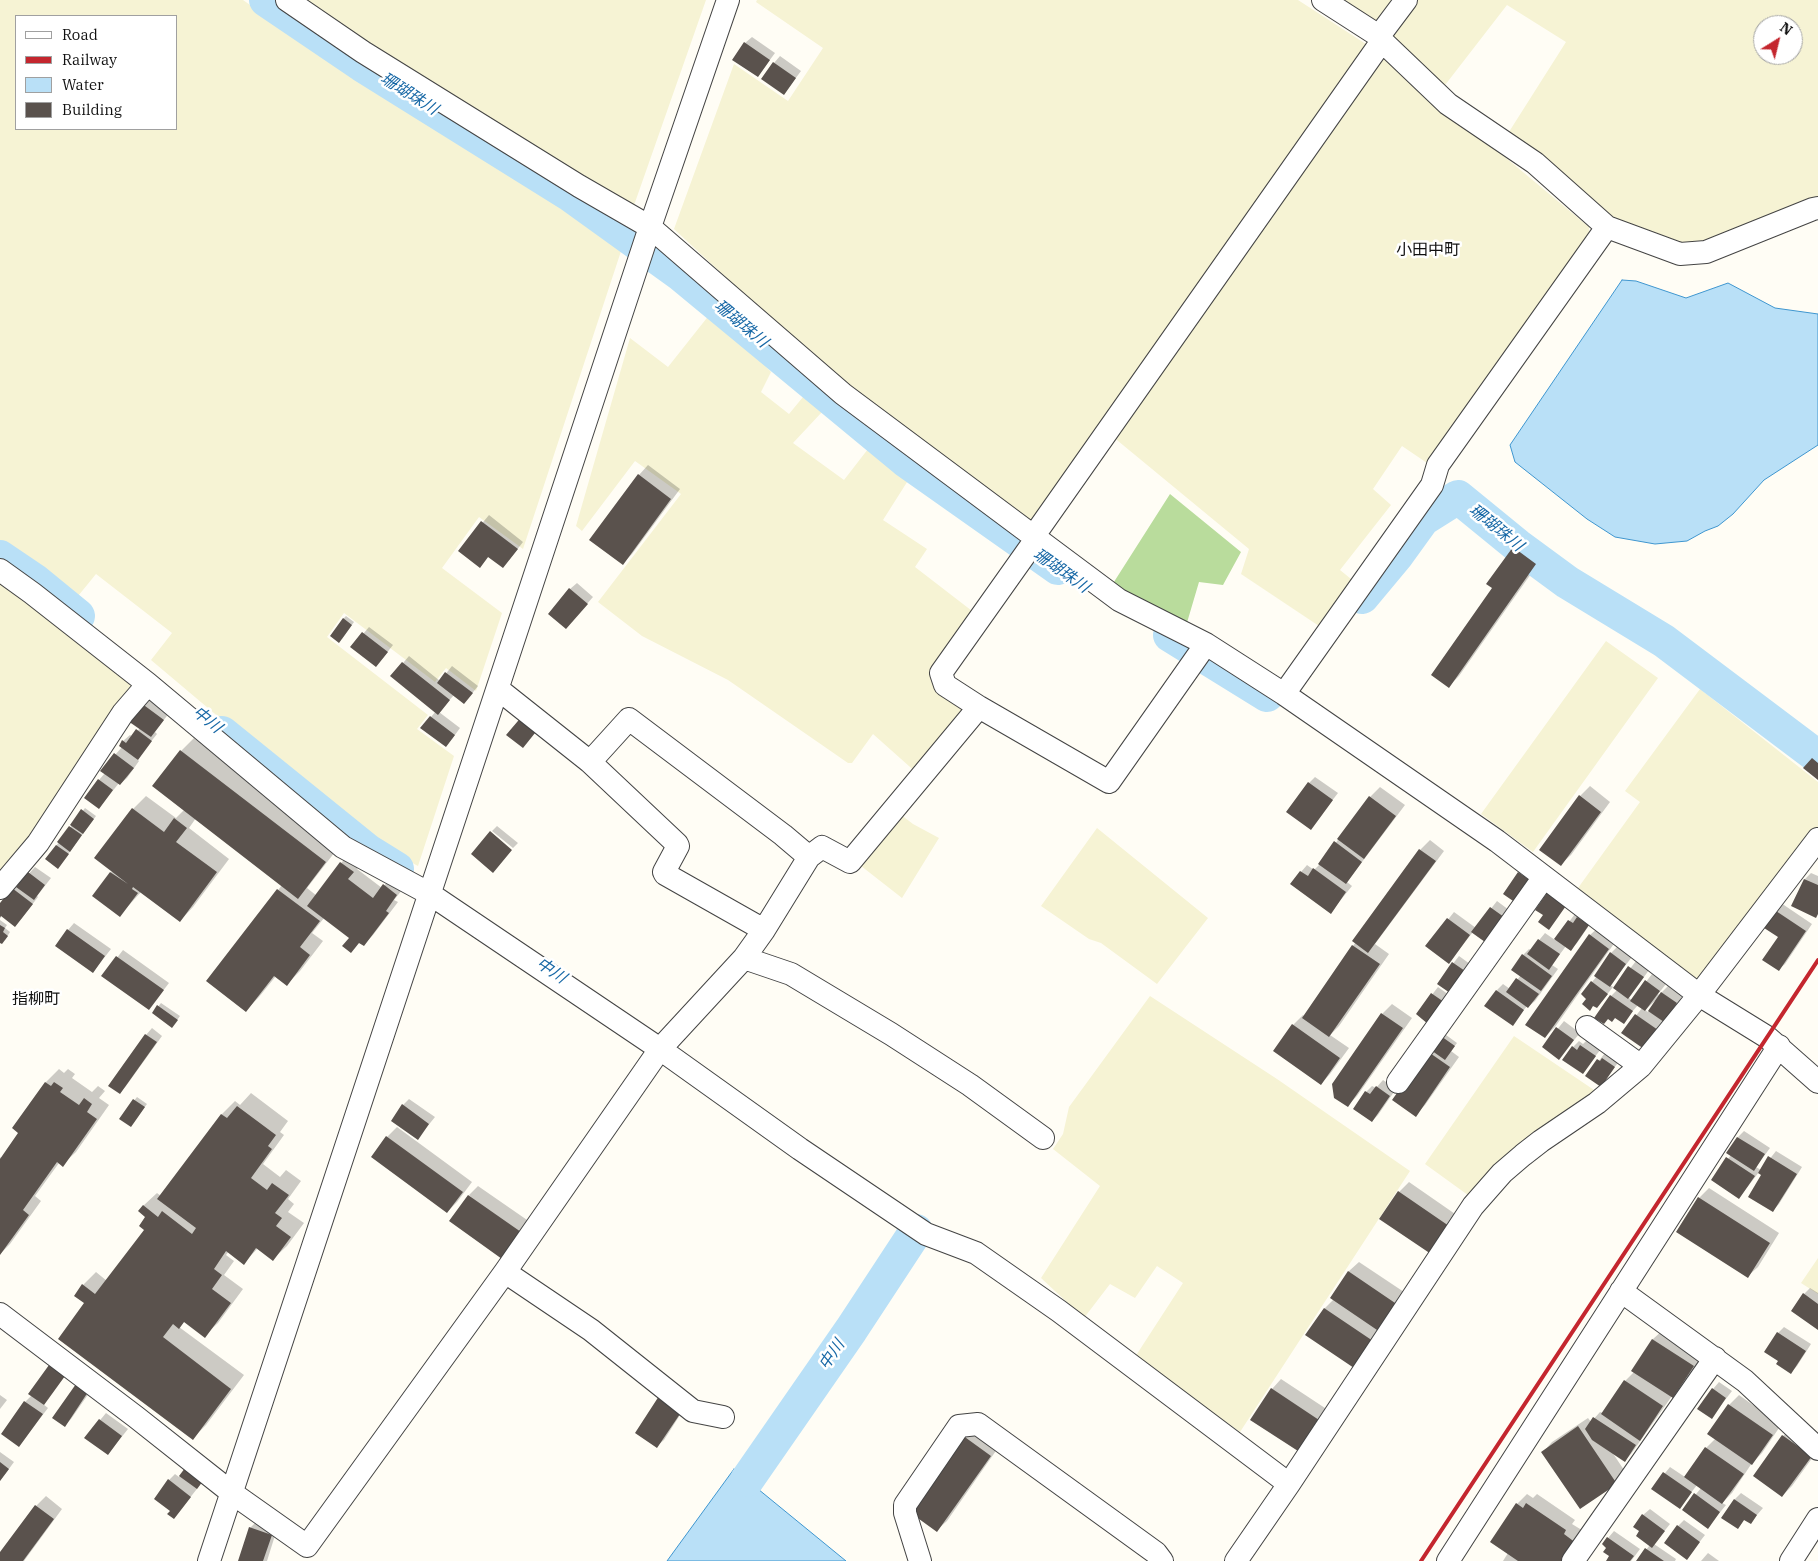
<!DOCTYPE html>
<meta charset="utf-8">
<style>
body{margin:0}
#map{position:relative;width:1818px;height:1561px;overflow:hidden;background:#fffdf5;font-family:"IBM Plex Serif",serif}
canvas{display:block}
.legend{position:absolute;left:15px;top:15px;width:162px;height:115px;box-sizing:border-box;background:#fff;border:1px solid #a0a0a0;margin:0;padding:6px 9px;list-style:none;font-size:15px;color:#111}
.legend li{display:flex;align-items:center;gap:10px;height:25px}
.legend b{width:25px;border:1px solid #a0a0a0}
.north{position:absolute;left:1753px;top:15px;width:50px;height:50px;box-sizing:border-box;background:#fff;border:1px solid #a0a0a0;border-radius:50%;rotate:36deg;font-size:14px;font-weight:700;line-height:20px;text-align:center;color:#111}
.north::after{content:'';display:block;margin:auto;width:18px;height:22px;background:#c4262e;clip-path:polygon(50% 0,100% 100%,50% 72%,0 100%)}
</style>
<div id="map">
<canvas width="1818" height="1561"></canvas>
<ul class="legend">
<li><b style="height:6px;background:#fff"></b>Road</li>
<li><b style="height:6px;background:#c4262e"></b>Railway</li>
<li><b style="height:14px;background:#b9e0f7"></b>Water</li>
<li><b style="height:14px;background:#5a524d"></b>Building</li>
</ul>
<div class="north">N</div>
</div>
<script>
const g = document.querySelector('canvas').getContext('2d');
g.lineJoin = 'round';
function paint(path, color) { g.fillStyle = color; g.fill(path, 'evenodd'); }
const poly = rows => new Path2D(rows.map(r => 'M' + r).join(''));
function trace(path, color, width, dash) { g.strokeStyle = color; g.lineWidth = width; g.lineCap = dash ? 'butt' : 'round'; g.setLineDash(dash || []); g.stroke(path); }
function write(font, color, halo, rows, align = 'center') {
  g.font = font + ' "IBM Plex Serif","Noto Sans JP",serif'; g.lineWidth = 5; g.setLineDash([]); g.textBaseline = 'middle'; g.strokeStyle = halo; g.fillStyle = color; for (const [text, x, y, turn = 0] of rows) {
    g.save(); g.translate(x, y); g.rotate((+turn || 0) * Math.PI / 180); g.textAlign = isNaN(turn) ? turn : align; if (halo) g.strokeText(text, 0, 0); g.fillText(text, 0, 0); g.restore();
  }
}
paint(poly([
 [0,0,243,0,345,71,626,236,523,549,479,517,442,568,502,613,476,691,446,668,435,682,344,613,327,637,428,715,417,729,454,756,418,866,354,831,151,660,172,633,96,574,74,601,44,577,0,546],
 [16,16,176,16,176,129,16,129],
 [294,0,706,0,632,211],
 [757,0,1298,0,1372,48,1031,530,847,390,674,229,734,64,788,101,823,48,756,2],
 [1335,0,1400,0,1384,21,1371,24],
 [1414,0,1818,0,1818,201,1704,245,1681,246,1610,221,1507,135,1566,42,1507,5,1442,89,1388,36],
 [1763,25,1793,25,1793,55,1763,55],
 [1381,54,1589,227,1589,239,1430,465,1402,446,1373,489,1391,505,1340,570,1356,583,1322,628,1241,574,1249,549,1112,436],
 [710,314,731,329,771,372,761,392,789,414,803,397,822,412,793,443,844,480,868,449,909,479,883,520,927,549,915,567,976,614,934,679,967,713,919,775,873,734,852,763,848,763,728,680,642,636,598,602,681,494,635,461,582,531,576,526,630,338,668,367],
 [0,577,138,683,60,798,0,874],
 [1606,641,1658,678,1533,852,1481,814],
 [1700,689,1818,782,1818,831,1700,983,1578,888,1640,802,1625,791],
 [896,811,913,824,939,838,902,898,856,862],
 [1097,828,1208,918,1157,984,1101,943,1089,939,1041,906],
 [1150,996,1277,1079,1410,1171,1240,1432,1135,1357,1183,1283,1157,1266,1135,1298,1110,1284,1084,1318,1041,1278,1100,1186,1053,1149,1063,1134,1069,1107],
 [1514,1036,1600,1094,1472,1198,1425,1164],
 [1818,1258,1818,1294,1801,1283]
]), '#f6f3d4');
paint(poly([
 [1170,494,1241,552,1223,585,1199,582,1186,626,1112,585]
]), '#b9dc9c');
const water = poly([
 [1622,280,1636,281,1686,298,1728,283,1775,308,1818,314,1818,445,1764,480,1733,514,1718,526,1705,531,1687,541,1655,544,1615,537,1587,519,1515,462,1510,445,1622,280],
 [734,1469,747,1480,846,1561,667,1561,734,1469]
]);
paint(water, '#b9e0f7');
trace(water, '#3f96cf', 1);
paint(poly([
 [752,37,775,53,758,76,745,43],
 [780,56,801,71,784,94,774,63],
 [648,465,680,489,632,554,622,564,639,475],
 [489,515,523,542,509,560,489,556,480,567,459,551],
 [1523,538,1545,554,1459,676,1449,686,1514,548],
 [577,583,593,597,572,621,570,589],
 [346,616,354,622,342,639,343,619],
 [369,627,393,645,382,659,352,647],
 [409,656,440,681,452,666,478,686,470,696,454,695,439,712,460,728,452,739,431,717,436,711,392,676],
 [148,698,169,713,155,732,157,734,137,759,139,761,127,778,120,784,119,783,99,808,99,780,105,773,102,770,122,747,123,741,130,735,133,737,140,728,142,704],
 [194,738,338,848,307,888,317,896,341,863,351,853,363,862,357,869,382,888,394,875,406,885,394,900,398,902,373,935,363,945,350,938,324,918,312,933,323,941,300,971,287,984,276,976,259,997,246,1010,208,981,282,885,196,818,189,828,229,859,193,907,180,921,141,892,120,915,111,873,133,809,146,796,176,818,184,810,181,751],
 [1818,753,1818,778,1812,758],
 [1315,777,1338,793,1311,828,1309,783],
 [1590,786,1610,802,1571,855,1561,864,1580,796],
 [1380,787,1405,805,1347,882,1352,886,1331,912,1301,872,1307,865,1314,870,1320,864,1370,797],
 [85,808,96,816,61,864,56,846],
 [497,826,518,843,513,848,492,831],
 [1430,840,1444,851,1375,944,1389,954,1339,1026,1330,1035,1349,1048,1330,1074,1321,1084,1293,1025,1303,1015,1304,1016,1420,850],
 [35,867,51,878,37,896,38,897,21,919,0,914,0,905],
 [1811,873,1818,876,1818,914,1805,879],
 [1497,901,1509,910,1485,940,1473,932,1449,962,1427,946,1454,912,1476,928],
 [1781,903,1812,924,1785,964,1778,970,1780,937,1763,926],
 [1575,914,1594,918,1577,943,1571,949,1566,946,1552,965,1558,969,1535,1001,1528,1007,1527,1006,1513,1024,1497,990,1503,984,1510,989,1521,975,1523,955,1529,949,1531,950,1545,933,1555,940],
 [0,920,7,925,5,928,10,932,5,940,0,941],
 [74,923,111,949,93,972,68,930],
 [1600,926,1618,938,1555,1027,1545,1037,1590,935],
 [1617,947,1632,957,1610,985,1615,988,1636,961,1649,970,1629,998,1632,1000,1652,974,1666,984,1658,994,1659,995,1668,986,1682,997,1644,1047,1623,1032,1642,1008,1638,1005,1623,1022,1611,996,1617,990,1613,987,1597,1007,1582,994,1597,976,1611,953],
 [1655,1001,1656,1001,1648,1012,1645,1010],
 [123,950,169,983,149,1009,103,976],
 [1459,956,1470,964,1449,991,1438,983],
 [1438,987,1449,995,1435,1016,1417,1014],
 [161,1003,180,1016,175,1023,153,1013],
 [1392,1004,1412,1018,1357,1096,1347,1106,1382,1014],
 [1564,1021,1580,1033,1559,1058,1543,1047],
 [152,1028,162,1036,126,1086,120,1093,110,1086,146,1035],
 [1442,1032,1457,1043,1451,1051,1459,1057,1425,1105,1415,1115,1393,1100],
 [1588,1039,1601,1049,1582,1073,1573,1047,1579,1041,1583,1044],
 [1605,1053,1620,1060,1601,1085,1587,1076],
 [59,1069,64,1073,68,1069,75,1074,72,1078,92,1092,98,1086,105,1091,99,1098,109,1105,76,1152,62,1165,59,1163,35,1196,41,1201,10,1244,0,1254,0,1157,2,1159,20,1133,46,1082],
 [1383,1080,1396,1089,1378,1115,1372,1121,1366,1092,1372,1086,1376,1088],
 [251,1093,288,1121,280,1132,284,1135,263,1164,280,1177,286,1170,301,1181,288,1199,294,1204,288,1212,304,1223,287,1246,273,1259,258,1248,244,1263,229,1251,226,1255,234,1261,224,1275,243,1289,218,1323,204,1336,185,1321,179,1327,244,1375,206,1425,193,1438,86,1303,83,1285,96,1272,107,1281,146,1229,147,1217,143,1206,157,1193,161,1196,222,1114,235,1101,240,1105],
 [137,1097,147,1104,133,1123,120,1118],
 [409,1099,435,1117,418,1138,403,1105],
 [397,1127,472,1182,457,1202,447,1212,373,1156,387,1137],
 [1744,1131,1770,1148,1756,1167,1761,1170,1776,1151,1802,1167,1779,1204,1773,1210,1763,1175,1759,1172,1739,1198,1712,1180,1731,1155,1728,1153,1738,1137],
 [1409,1182,1458,1216,1440,1242,1399,1192],
 [478,1186,530,1222,512,1247,469,1195],
 [1709,1188,1779,1233,1758,1267,1748,1276,1699,1198],
 [1359,1262,1407,1294,1364,1357,1307,1335,1325,1308,1334,1299,1331,1298,1349,1271],
 [1810,1288,1818,1293,1818,1329,1804,1294],
 [1784,1327,1811,1344,1797,1366,1791,1372,1778,1333],
 [1663,1330,1703,1355,1682,1387,1672,1396,1631,1454,1625,1460,1612,1452,1626,1473,1616,1483,1543,1452,1552,1442,1588,1418,1591,1422,1600,1412,1603,1413,1625,1381,1634,1372,1633,1371,1653,1339],
 [70,1369,43,1404,48,1408,19,1446,25,1402,32,1395],
 [1281,1379,1328,1410,1308,1440,1272,1389],
 [1719,1382,1732,1391,1711,1418,1713,1389],
 [94,1386,71,1419,65,1425,54,1418],
 [0,1395,7,1400,0,1409],
 [1739,1395,1781,1425,1762,1453,1752,1463,1732,1493,1722,1503,1726,1505,1708,1527,1684,1509,1701,1488,1697,1485,1680,1507,1653,1488,1670,1467,1685,1477,1706,1448,1716,1438,1729,1405],
 [687,1404,664,1440,657,1446,637,1433],
 [106,1413,128,1429,108,1454,86,1437],
 [973,1426,1000,1445,947,1521,937,1530,910,1511],
 [1793,1426,1818,1450,1792,1486,1782,1496,1783,1436],
 [0,1452,14,1462,0,1481],
 [186,1468,200,1485,174,1518,171,1510,169,1480,175,1474,179,1477],
 [1741,1493,1763,1508,1750,1523,1745,1519,1738,1528,1735,1499],
 [1527,1494,1533,1498,1537,1494,1575,1520,1572,1524,1585,1532,1566,1561,1503,1561,1508,1553,1517,1504],
 [46,1496,62,1509,24,1561,0,1561,0,1554,36,1506],
 [1650,1509,1670,1524,1654,1544,1676,1559,1675,1561,1637,1561,1650,1545,1643,1515],
 [1684,1520,1705,1535,1687,1558,1678,1526],
 [256,1522,277,1529,267,1561,239,1561,250,1528],
 [1614,1531,1640,1549,1631,1561,1608,1561,1611,1556,1608,1547,1603,1544],
 [1708,1553,1719,1561,1701,1561]
]), '#0003');
trace(poly([
 [266,0,362,65,569,194,680,274,905,460,1058,568],
 [0,557,34,580,78,616],
 [1362,597,1397,555,1423,519,1458,497,1518,546,1567,582,1664,641,1818,757],
 [1170,635,1267,695],
 [222,733,368,851,397,869],
 [747,1480,851,1330,916,1231]
]), '#b9e0f7', 34);
paint(poly([
 [744,42,770,60,758,77,732,60],
 [773,62,796,78,784,95,761,79],
 [638,474,671,499,623,565,589,540],
 [481,521,518,549,503,568,488,557,480,568,458,551],
 [1513,547,1536,564,1449,688,1431,675,1492,588,1486,584],
 [569,588,588,604,566,629,548,614],
 [343,618,352,625,339,643,330,636],
 [362,632,388,652,376,667,350,647],
 [402,662,450,700,438,715,390,676],
 [445,672,473,693,464,704,437,683],
 [141,703,164,720,151,737,128,721],
 [523,715,539,728,523,748,506,735],
 [430,716,455,735,446,747,420,728],
 [136,729,152,741,138,760,119,746,122,740,126,743],
 [180,750,326,862,298,899,152,786],
 [114,753,134,768,120,785,100,771],
 [1812,758,1818,763,1818,780,1803,768],
 [98,779,113,790,99,809,84,798],
 [1308,782,1333,800,1311,830,1286,812],
 [1579,795,1601,812,1561,866,1539,850],
 [1369,796,1396,816,1364,859,1337,839],
 [132,808,164,832,174,818,187,828,176,842,217,872,180,922,133,887,132,889,138,893,120,917,92,896,110,872,128,884,94,858],
 [81,809,94,819,83,834,70,825],
 [69,826,82,835,70,852,57,842],
 [490,831,512,850,493,873,471,854],
 [1334,841,1362,862,1346,884,1318,864],
 [56,845,69,854,58,869,45,859],
 [1419,849,1436,861,1368,953,1352,941],
 [340,862,354,872,348,879,373,898,383,884,397,895,386,911,389,913,364,946,359,943,351,953,342,946,349,938,307,906],
 [1313,868,1346,892,1331,914,1290,884,1300,871,1308,876],
 [28,872,45,885,34,900,16,887],
 [1518,872,1531,881,1516,903,1503,894],
 [1804,879,1818,885,1818,914,1816,918,1791,906],
 [12,888,33,904,15,927,1,916,0,918,0,903],
 [277,889,320,921,300,947,310,955,287,986,274,976,246,1012,206,981],
 [1549,890,1568,903,1549,930,1538,922,1543,915,1535,910],
 [1490,907,1504,917,1485,942,1471,932],
 [1773,909,1806,931,1779,971,1762,960,1778,937,1761,926],
 [1577,917,1589,925,1571,951,1554,939,1568,920,1573,923],
 [1447,918,1470,935,1449,964,1425,946],
 [0,925,5,928,3,932,8,936,2,944,0,943],
 [67,929,105,956,93,973,55,946],
 [1589,934,1609,949,1545,1038,1525,1025],
 [1538,939,1560,954,1549,970,1527,954],
 [1352,945,1380,964,1329,1037,1302,1018],
 [1610,952,1626,964,1610,987,1594,976],
 [1522,954,1552,976,1541,991,1511,970],
 [116,956,164,990,149,1010,101,976],
 [1452,962,1465,971,1450,993,1437,984],
 [1628,966,1644,977,1628,999,1613,988],
 [1516,978,1539,994,1528,1008,1506,992],
 [1645,980,1660,991,1645,1011,1630,1001],
 [1591,981,1608,994,1597,1008,1593,1006,1590,1011,1582,1004,1586,999,1581,994],
 [1496,990,1524,1010,1513,1026,1484,1006],
 [1661,992,1677,1003,1664,1022,1648,1011],
 [1431,993,1444,1002,1428,1024,1416,1014],
 [1610,995,1633,1011,1624,1024,1615,1018,1612,1022,1608,1019,1604,1024,1594,1018],
 [157,1005,178,1020,172,1028,152,1013],
 [1381,1013,1403,1028,1348,1107,1334,1098,1332,1084],
 [1635,1014,1658,1030,1644,1049,1621,1033],
 [1292,1024,1340,1058,1321,1085,1273,1051],
 [1556,1027,1574,1040,1559,1060,1542,1047],
 [145,1034,157,1042,120,1094,108,1086],
 [1438,1034,1455,1046,1445,1060,1428,1048],
 [1580,1045,1596,1056,1583,1074,1562,1060,1572,1046,1577,1050],
 [1427,1051,1450,1067,1416,1117,1392,1100],
 [1602,1058,1615,1067,1601,1087,1585,1076,1597,1059,1600,1061],
 [45,1082,51,1086,54,1082,63,1088,60,1092,79,1105,84,1098,92,1104,87,1112,97,1119,63,1167,57,1162,23,1210,29,1215,0,1255,0,1159,18,1133,12,1128],
 [1376,1086,1390,1096,1372,1122,1353,1109,1365,1091,1370,1094],
 [133,1099,145,1107,131,1127,119,1119],
 [402,1104,429,1124,418,1140,391,1121],
 [237,1106,276,1135,268,1146,272,1149,251,1178,267,1190,272,1183,289,1195,275,1213,282,1218,276,1226,291,1237,273,1261,256,1248,244,1265,226,1251,214,1269,222,1275,212,1289,231,1303,205,1338,184,1322,179,1329,173,1324,163,1337,231,1389,193,1440,58,1339,84,1303,74,1296,82,1284,95,1294,144,1230,139,1226,145,1217,138,1211,143,1205,158,1217,162,1211,192,1234,196,1228,157,1199,221,1114,227,1118],
 [386,1136,463,1192,447,1213,371,1157],
 [1737,1137,1765,1154,1754,1171,1726,1153],
 [1768,1156,1797,1174,1773,1212,1748,1197,1761,1175,1758,1173],
 [1726,1157,1755,1176,1739,1199,1711,1180],
 [1398,1191,1449,1226,1431,1254,1379,1219],
 [468,1195,521,1232,502,1259,449,1221],
 [1698,1197,1770,1243,1748,1278,1676,1232],
 [1348,1271,1398,1305,1380,1332,1330,1298],
 [1803,1293,1818,1304,1818,1330,1791,1311],
 [1324,1308,1373,1341,1354,1368,1305,1335],
 [1777,1332,1806,1351,1791,1374,1776,1364,1778,1361,1764,1352],
 [1652,1339,1694,1366,1673,1398,1631,1371],
 [49,1365,65,1376,44,1405,28,1394],
 [1624,1380,1663,1406,1640,1441,1601,1414],
 [76,1384,88,1392,65,1427,52,1418],
 [1271,1388,1319,1420,1298,1451,1250,1420],
 [1712,1388,1726,1398,1712,1419,1697,1409],
 [659,1396,682,1411,657,1448,635,1433],
 [24,1401,43,1414,19,1447,1,1434],
 [1728,1404,1773,1435,1752,1465,1707,1434],
 [1593,1417,1636,1445,1625,1462,1592,1440,1585,1429],
 [99,1419,122,1436,108,1455,84,1438],
 [1578,1426,1617,1484,1580,1509,1541,1452],
 [962,1435,991,1456,937,1532,908,1511],
 [1782,1435,1812,1456,1782,1497,1753,1476],
 [1705,1447,1744,1474,1722,1504,1684,1477],
 [0,1462,9,1469,0,1481],
 [185,1468,203,1481,197,1489,179,1476],
 [1663,1472,1692,1492,1680,1509,1651,1489],
 [168,1479,191,1497,174,1519,167,1514,170,1511,154,1499],
 [1694,1493,1720,1512,1708,1529,1682,1510],
 [1734,1499,1757,1515,1751,1524,1744,1520,1738,1529,1721,1518],
 [1516,1503,1523,1508,1526,1503,1566,1530,1564,1534,1576,1543,1564,1561,1518,1561,1490,1542],
 [35,1505,54,1519,23,1561,0,1561,0,1552],
 [1642,1514,1665,1531,1652,1548,1636,1536,1639,1531,1633,1527],
 [1677,1525,1700,1542,1687,1560,1664,1543],
 [249,1527,272,1535,263,1561,238,1561],
 [1607,1537,1634,1556,1630,1561,1606,1561,1609,1556,1603,1552,1606,1548,1602,1544],
 [1645,1548,1664,1561,1636,1561]
]), '#5a524d');
const minor = poly([
 [287,0,363,52,579,186,650,227,843,394,1119,600,1206,644,1284,694,1497,841,1699,995,1767,1037,1818,1082],
 [1323,0,1379,36,1382,41,1448,104,1535,163,1607,227,1680,254,1706,252,1813,209,1818,208],
 [1379,36,1406,0],
 [1033,537,1382,41],
 [1036,539,941,673,945,685,979,707,1109,782,1206,644],
 [0,570,32,593,148,684,343,847,430,894,660,1049,800,1149,926,1234,976,1253,1059,1311,1289,1484],
 [498,689,590,762,677,844,678,846,664,872,665,874,764,930],
 [1284,694,1432,485,1438,465,1607,227],
 [590,762,629,719,783,835,809,857],
 [0,888,38,843,123,713,148,684],
 [744,958,791,974,891,1034,970,1085,1043,1138],
 [1587,1027,1641,1066],
 [1398,1082,1544,877],
 [505,1272,591,1330,693,1411,723,1417],
 [1621,1291,1745,1381,1818,1449],
 [0,1314,136,1417,232,1493,307,1546,505,1272,660,1049,744,958,764,930,809,857,822,847,850,862,979,707],
 [209,1561,650,227,728,0],
 [920,1561,905,1513,905,1505,959,1426,978,1424,1156,1553,1162,1561],
 [1236,1561,1289,1484,1473,1206,1502,1173,1523,1155,1541,1141,1597,1103,1641,1066,1699,995,1818,839],
 [1448,1561,1779,1046],
 [1573,1561,1715,1358],
 [1791,1561,1818,1519]
]);
trace(minor, '#444', 24);
trace(minor, '#fff', 22);
trace(poly([
 [1421,1561,1818,960]
]), '#c4262e', 4);
write('italic 16px', '#1768a6', '#fff', [
 ["珊瑚珠川",409,94,32],
 ["珊瑚珠川",741,324,40],
 ["珊瑚珠川",1496,528,39],
 ["珊瑚珠川",1061,571,35],
 ["中川",207,720,39],
 ["中川",551,971,34],
 ["中川",832,1355,-56]
]);
write('16px', '#111', '#fff', [
 ["小田中町",1428,250],
 ["指柳町",36,999]
]);
</script>
